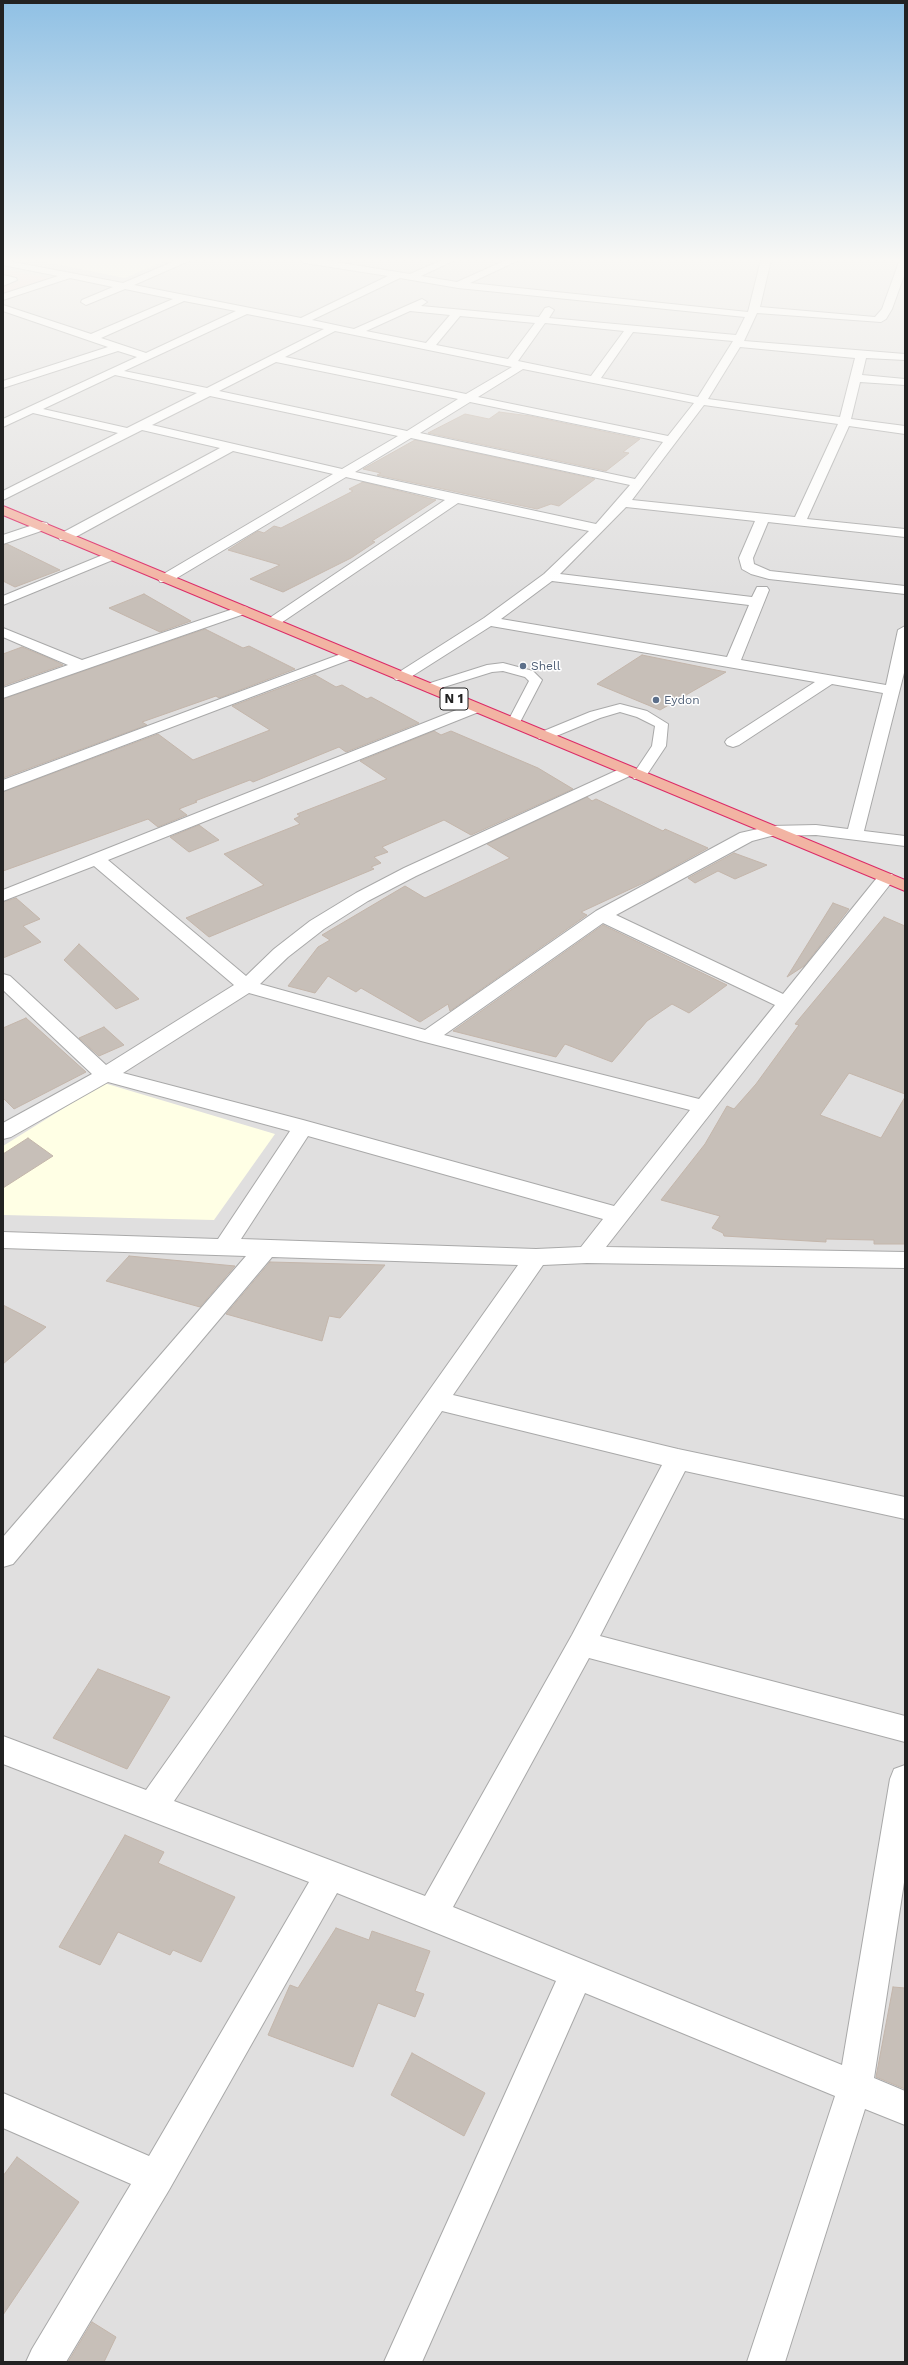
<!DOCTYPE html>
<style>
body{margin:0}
#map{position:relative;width:908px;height:2365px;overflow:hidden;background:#f2efe9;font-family:"Work Sans",sans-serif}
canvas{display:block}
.frame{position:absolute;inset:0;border:4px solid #222;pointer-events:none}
</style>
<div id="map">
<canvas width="908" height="2365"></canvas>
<div class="frame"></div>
</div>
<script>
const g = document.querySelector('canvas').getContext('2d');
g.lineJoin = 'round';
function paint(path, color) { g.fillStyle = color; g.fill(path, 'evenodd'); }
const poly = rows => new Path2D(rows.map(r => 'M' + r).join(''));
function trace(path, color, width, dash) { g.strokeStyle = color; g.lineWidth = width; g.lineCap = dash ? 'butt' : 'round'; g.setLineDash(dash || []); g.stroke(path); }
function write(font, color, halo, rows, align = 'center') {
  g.font = font + ' "Work Sans",sans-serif'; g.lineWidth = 3; g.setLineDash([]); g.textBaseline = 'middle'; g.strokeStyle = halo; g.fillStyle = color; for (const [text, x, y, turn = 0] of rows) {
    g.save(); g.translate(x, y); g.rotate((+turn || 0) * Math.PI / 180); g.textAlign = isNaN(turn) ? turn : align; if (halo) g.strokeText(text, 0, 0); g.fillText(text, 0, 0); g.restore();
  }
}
paint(poly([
 [3,260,905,260,905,2362,3,2362]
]), '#e0dfdf');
paint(poly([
 [3,269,52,279,3,293]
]), '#f2dad9');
paint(poly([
 [36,260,166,260,125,278],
 [104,1083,275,1134,214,1220,3,1215,3,1146]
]), '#ffffe5');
const building = poly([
 [499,412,530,416,640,439,623,452,629,453,606,471,428,433,465,414,489,419,499,412],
 [415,440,595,479,559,506,551,504,537,509,377,475,381,473,363,469,415,440],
 [363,482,436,500,372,541,375,542,351,558,283,592,250,579,280,565,228,550,258,531,264,533,274,526,281,528,353,491,349,489,363,482],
 [7,544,60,570,15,587,3,581,3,545,7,544],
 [144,594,191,621,160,632,109,608,144,594],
 [205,629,243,648,249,646,295,669,219,698,216,696,142,722,147,725,3,778,3,699,205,629],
 [22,647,51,659,63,665,3,686,3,654,22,647],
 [642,655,726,672,660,710,597,684,642,655],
 [315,675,336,687,342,685,367,699,371,697,419,723,346,752,339,747,253,782,250,780,195,801,197,802,179,809,187,815,158,827,148,819,3,871,3,792,158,734,193,760,270,730,232,706,315,675],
 [434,731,441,735,451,731,538,768,573,789,471,835,444,820,382,847,388,852,374,857,381,863,371,867,374,869,209,937,186,918,264,885,224,854,300,824,294,819,300,816,297,814,387,779,360,761,434,731],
 [587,797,592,801,596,799,663,831,665,829,708,848,652,879,581,912,587,915,450,1011,448,1004,420,1022,361,988,356,992,328,976,315,993,288,986,318,947,330,940,322,935,405,886,425,898,510,858,487,844,587,797],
 [199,825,219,840,189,852,170,837,199,825],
 [734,853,767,865,735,879,718,871,695,883,688,878,734,853],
 [16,898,40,919,23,926,41,942,3,958,3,902,16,898],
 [833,903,849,909,804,966,787,977,833,903],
 [884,917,905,926,905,1094,849,1073,820,1115,881,1138,905,1097,905,1244,874,1244,874,1240,826,1239,826,1242,724,1236,723,1233,712,1228,720,1216,661,1200,705,1144,727,1106,734,1109,756,1084,799,1025,795,1024,884,917],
 [603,925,727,985,689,1013,672,1004,647,1021,612,1062,565,1044,556,1057,453,1031,603,925],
 [79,944,139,999,116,1009,64,960,79,944],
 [26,1018,86,1072,14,1109,3,1098,3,1028,26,1018],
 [104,1027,124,1045,99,1056,79,1038,104,1027],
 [28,1138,53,1156,3,1188,3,1154,28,1138],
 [129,1256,235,1266,200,1307,106,1281,129,1256],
 [270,1262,385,1265,340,1318,329,1316,322,1341,226,1314,270,1262],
 [3,1305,46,1327,3,1364,3,1305],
 [98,1669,170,1697,127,1769,53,1738,98,1669],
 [125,1835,164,1852,158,1863,235,1897,201,1962,173,1950,170,1955,118,1932,100,1965,59,1947,125,1835],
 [336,1928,369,1940,372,1931,430,1951,415,1991,424,1994,415,2017,378,2003,353,2067,268,2035,290,1985,298,1988,336,1928],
 [893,1987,905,1988,905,2089,876,2077,893,1987],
 [412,2053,485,2093,464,2136,391,2095,412,2053],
 [17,2157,79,2202,3,2315,3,2176,17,2157],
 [92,2322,116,2337,104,2362,68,2362,92,2322]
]);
paint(building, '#c7bfb8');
trace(building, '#c4b6ab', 1);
const service = poly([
 [3,275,16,278,17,280,3,286,3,281,5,280,3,280,3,275],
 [503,663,533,671,542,680,518,726,513,727,507,723,529,681,525,677,503,671,492,672,428,692,422,688,424,685,487,665,503,663],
 [620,704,647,711,668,724,666,746,644,779,634,779,632,776,652,746,655,726,637,717,620,712,600,718,549,739,539,739,537,736,539,733,590,712,620,704]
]);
const minor = poly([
 [3,260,123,283,177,260,191,260,134,285,301,318,388,276,305,263,300,260,323,260,410,274,442,260,455,260,421,276,457,282,506,260,519,260,470,283,748,312,761,260,771,260,760,307,875,317,882,309,899,262,905,260,905,273,892,309,886,319,881,322,757,313,744,341,905,354,905,360,866,358,862,375,905,379,905,385,860,382,851,419,905,426,905,434,849,426,807,519,905,529,905,537,768,522,753,558,754,564,770,571,905,586,905,594,769,579,751,574,742,569,739,558,755,521,626,507,560,574,752,597,757,587,767,587,769,590,741,660,886,685,898,630,905,626,905,669,864,831,905,836,905,846,816,835,771,836,752,841,616,915,783,994,880,874,892,874,895,878,606,1247,905,1252,905,1268,587,1263,543,1265,453,1395,678,1449,905,1497,905,1519,685,1471,600,1636,905,1716,905,1742,589,1658,453,1907,842,2065,890,1779,894,1769,905,1765,905,1876,874,2078,905,2091,905,2125,865,2109,785,2362,747,2362,835,2096,585,1993,422,2362,384,2362,556,1981,337,1893,169,2190,66,2362,26,2362,32,2349,131,2184,3,2128,3,2093,149,2156,309,1882,3,1764,3,1736,146,1790,518,1265,272,1257,13,1564,3,1567,3,1537,246,1256,3,1248,3,1232,218,1239,290,1131,108,1082,11,1137,3,1139,3,1123,92,1074,3,990,3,974,10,976,106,1065,234,985,94,866,3,901,3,890,469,705,481,705,483,708,481,711,108,860,246,976,274,949,310,921,356,893,404,868,622,768,634,768,636,771,634,774,416,876,368,901,324,929,288,957,260,984,425,1030,596,911,740,833,771,826,816,825,848,829,883,693,832,684,739,745,733,747,727,745,725,742,727,739,815,682,491,626,406,680,396,680,393,677,396,674,484,618,544,574,589,531,458,503,278,625,273,626,268,625,266,622,268,619,445,500,346,477,170,582,160,582,158,579,160,576,333,474,233,451,70,540,60,540,58,537,60,534,220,448,142,430,3,500,3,491,118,433,33,413,3,427,3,419,137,357,118,351,3,388,3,381,108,347,3,311,3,305,91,334,173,299,125,289,86,305,81,302,82,300,113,287,70,278,3,300,3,294,58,276,3,265,3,260],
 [400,278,458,288,745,317,736,335,549,318,554,310,549,307,545,308,539,317,421,306,427,302,422,299,354,329,312,320,400,278],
 [184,301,236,311,146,353,101,338,184,301],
 [410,311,450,315,426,343,366,331,410,311],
 [247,314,324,329,207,388,124,371,247,314],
 [460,316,535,323,508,359,436,345,460,316],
 [545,323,624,331,591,376,518,361,545,323],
 [335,331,512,367,466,394,285,357,335,331],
 [633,332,733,341,698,397,601,378,633,332],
 [740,347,855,358,840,417,708,399,740,347],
 [276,362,458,399,407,431,219,391,276,362],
 [523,369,694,403,668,436,478,397,523,369],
 [115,375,197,393,127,428,43,409,115,375],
 [210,396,398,436,342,469,152,425,210,396],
 [470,402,663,442,635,479,420,433,470,402],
 [704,405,838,424,795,517,632,500,704,405],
 [411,438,630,485,596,524,355,472,411,438],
 [552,581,749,605,727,657,501,619,552,581],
 [603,923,775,1005,699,1099,444,1035,603,923],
 [249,993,421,1041,690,1110,614,1206,303,1120,123,1073,249,993],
 [308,1136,603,1219,581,1247,536,1249,241,1239,308,1136],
 [442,1411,662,1465,572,1635,425,1896,174,1801,442,1411],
 [42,522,47,523,49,526,47,529,3,544,3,535,42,522],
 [110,552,115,553,117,556,115,559,3,605,3,596,110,552],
 [242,606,247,607,249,610,247,613,3,698,3,688,68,665,3,637,3,628,82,660,242,606],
 [349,651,354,652,356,655,354,658,3,791,3,780,349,651]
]);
const trunk = poly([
 [3,506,905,880,905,891,3,515,3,506]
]);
trace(service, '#a9a9a9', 2);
trace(minor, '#a9a9a9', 2);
trace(trunk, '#dc2a67', 2);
paint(service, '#fff');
paint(minor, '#fff');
paint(trunk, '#f2b4a3');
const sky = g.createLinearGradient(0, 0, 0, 591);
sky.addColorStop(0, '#8fc0e4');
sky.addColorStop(0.44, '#f9f8f5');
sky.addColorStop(1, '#f9f8f500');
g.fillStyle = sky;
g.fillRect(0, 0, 908, 591);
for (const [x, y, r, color] of [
 [523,666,4,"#5c6f8a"],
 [656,700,4,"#5c6f8a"]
]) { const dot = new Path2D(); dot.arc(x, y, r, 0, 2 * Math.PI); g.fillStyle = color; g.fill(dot); trace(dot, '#fff', 1.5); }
write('12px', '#4e5e75', '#fff', [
 ["Shell",531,666],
 ["Eydon",664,700]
], 'left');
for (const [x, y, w] of [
 [454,699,28]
]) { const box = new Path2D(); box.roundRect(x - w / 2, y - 11, w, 22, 3); g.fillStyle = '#fff'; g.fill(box); trace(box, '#222', 1); }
write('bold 13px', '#222', null, [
 ["N 1",454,699]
]);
</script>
